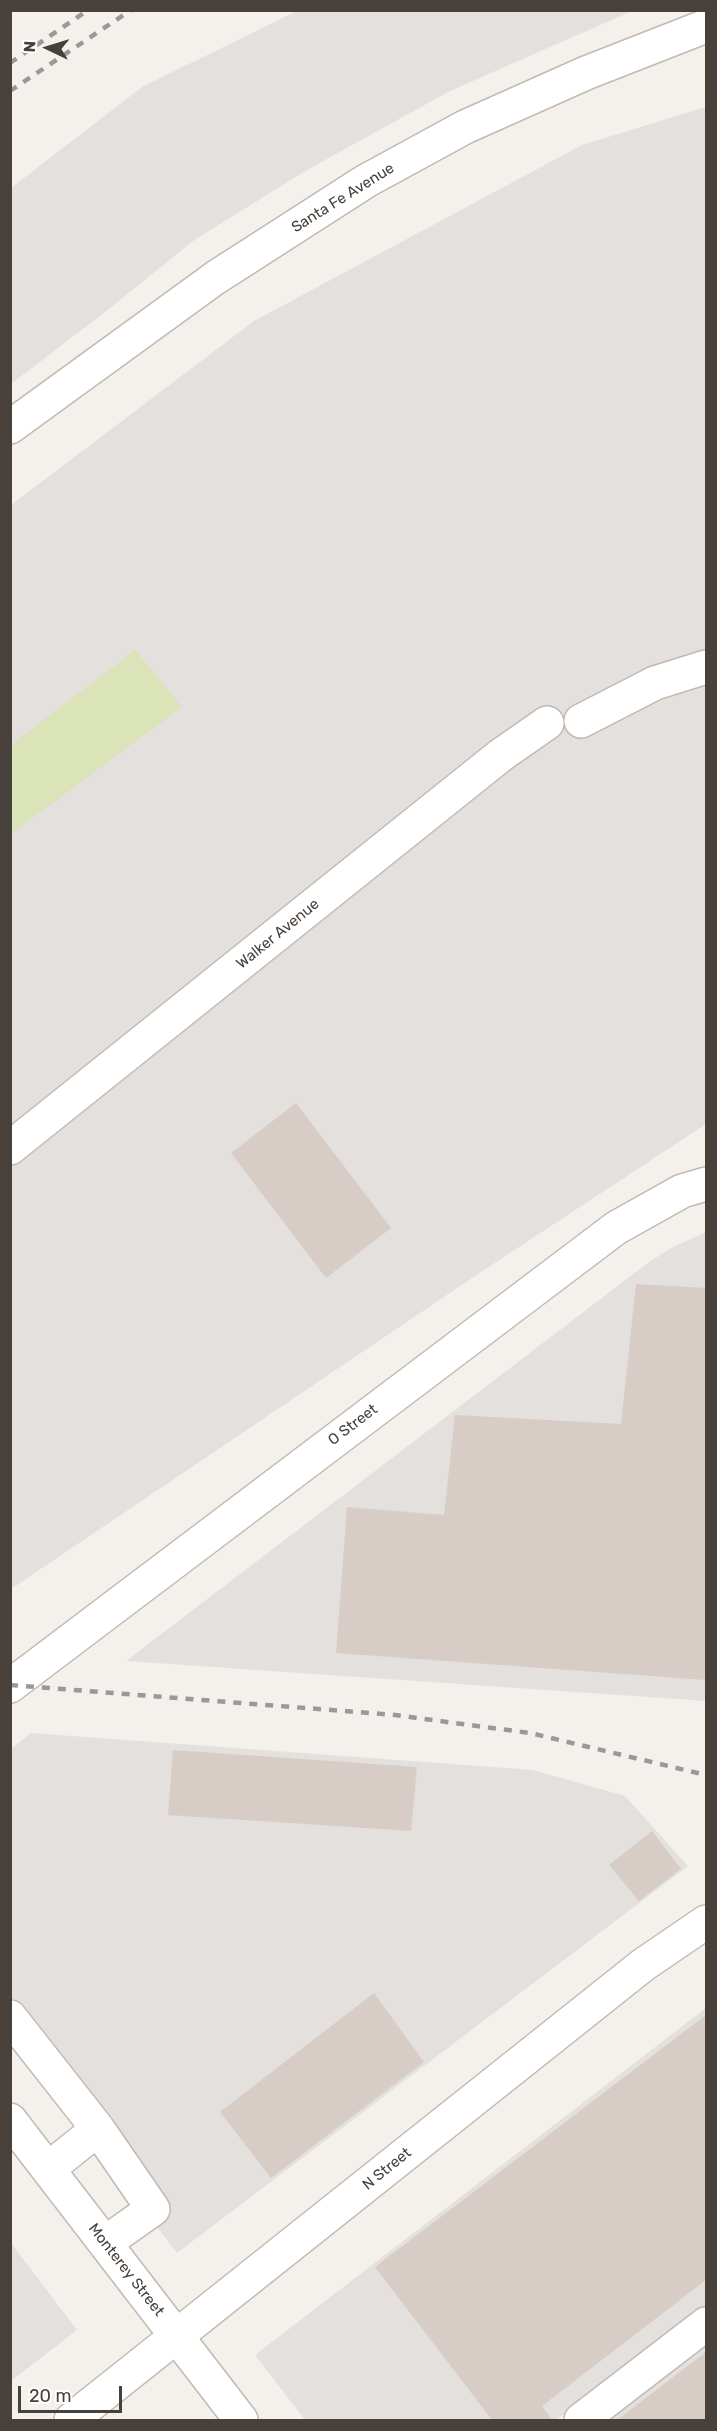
<!DOCTYPE html>
<style>
body{margin:0}
#map{position:relative;width:717px;height:2431px;overflow:hidden;background:#f4f0ec;font-family:Rubik,sans-serif}
canvas{display:block}
.frame{position:absolute;inset:0;border:12px solid #48403a;pointer-events:none}
.north{position:absolute;left:18px;top:18px;width:60px;height:60px;-webkit-text-stroke:4px #fff;paint-order:stroke;rotate:274deg;font-size:16px;font-weight:700;line-height:24px;text-align:center;color:#48403a}
.north::after{content:'';display:block;margin:auto;width:21px;height:27px;background:#48403a;clip-path:polygon(50% 0,100% 100%,50% 72%,0 100%)}
.scale{position:absolute;left:18px;top:2386px;width:104px;height:27px;box-sizing:border-box;border:3px solid #48403a;border-top:0;padding-left:8px;font-size:18px;line-height:21px;white-space:nowrap;color:#48403a;-webkit-text-stroke:4px #fff;paint-order:stroke}
</style>
<div id="map">
<canvas width="717" height="2431"></canvas>
<div class="frame"></div>
<div class="north">N</div>
<div class="scale">20 m</div>
</div>
<script>
const g = document.querySelector('canvas').getContext('2d');
g.lineJoin = 'round';
function paint(path, color) { g.fillStyle = color; g.fill(path, 'evenodd'); }
const poly = rows => new Path2D(rows.map(r => 'M' + r).join(''));
function trace(path, color, width, dash) { g.strokeStyle = color; g.lineWidth = width; g.lineCap = dash ? 'butt' : 'round'; g.setLineDash(dash || []); g.stroke(path); }
function write(font, color, halo, rows, align = 'center') {
  g.font = font + ' Rubik,sans-serif'; g.lineWidth = 4.5; g.setLineDash([]); g.textBaseline = 'middle'; g.strokeStyle = halo; g.fillStyle = color; for (const [text, x, y, turn = 0] of rows) {
    g.save(); g.translate(x, y); g.rotate((+turn || 0) * Math.PI / 180); g.textAlign = isNaN(turn) ? turn : align; if (halo) g.strokeText(text, 0, 0); g.fillText(text, 0, 0); g.restore();
  }
}
paint(poly([
 [299,10,632,11,450,91,307,170,193,241,105,312,11,384,11,188,142,87],
 [706,107,706,1124,472,1278,11,1589,11,505,254,321,582,145],
 [706,1232,706,1701,126,1661,649,1262,675,1246],
 [31,1733,533,1770,625,1796,688,1866,177,2253,11,2035,11,1749],
 [706,2008,706,2305,556,2420,305,2420,255,2355],
 [11,2243,77,2330,11,2381],
 [706,2345,706,2420,608,2420]
]), '#e4e0dd');
paint(poly([
 [135,650,182,707,11,834,11,745]
]), '#dbe4b9');
paint(poly([
 [296,1103,391,1228,326,1278,231,1153],
 [636,1284,706,1288,706,1680,336,1653,347,1507,444,1515,455,1415,621,1424],
 [173,1750,417,1767,411,1831,168,1815],
 [652,1831,681,1869,639,1901,609,1865],
 [374,1993,424,2062,271,2178,220,2112],
 [706,2015,706,2280,542,2406,552,2420,492,2420,375,2267],
 [706,2352,706,2420,617,2420]
]), '#d8cdc6');
const minor = poly([
 [10,427,215,278,366,181,465,127,586,73,706,26],
 [581,721,655,683,706,667],
 [10,1148,501,755,547,723],
 [10,1686,616,1228,682,1191,706,1184],
 [10,2017,98,2129,153,2209,105,2243],
 [10,2120,241,2420],
 [48,2169,98,2129],
 [71,2420,643,1965,706,1922],
 [581,2420,706,2324]
]);
trace(minor, '#c2b9b2', 36);
trace(minor, '#fff', 33);
trace(poly([
 [10,63,88,10],
 [10,91,131,10],
 [10,1685,395,1715,477,1726,530,1733,706,1775]
]), '#999', 4.5, [8, 8]);
write('15px', '#48403a', '#fff', [
 ["Santa Fe Avenue",343,198,-32],
 ["Walker Avenue",278,934,-39],
 ["O Street",353,1425,-37],
 ["N Street",387,2169,-39],
 ["Monterey Street",126,2270,52]
]);
</script>
